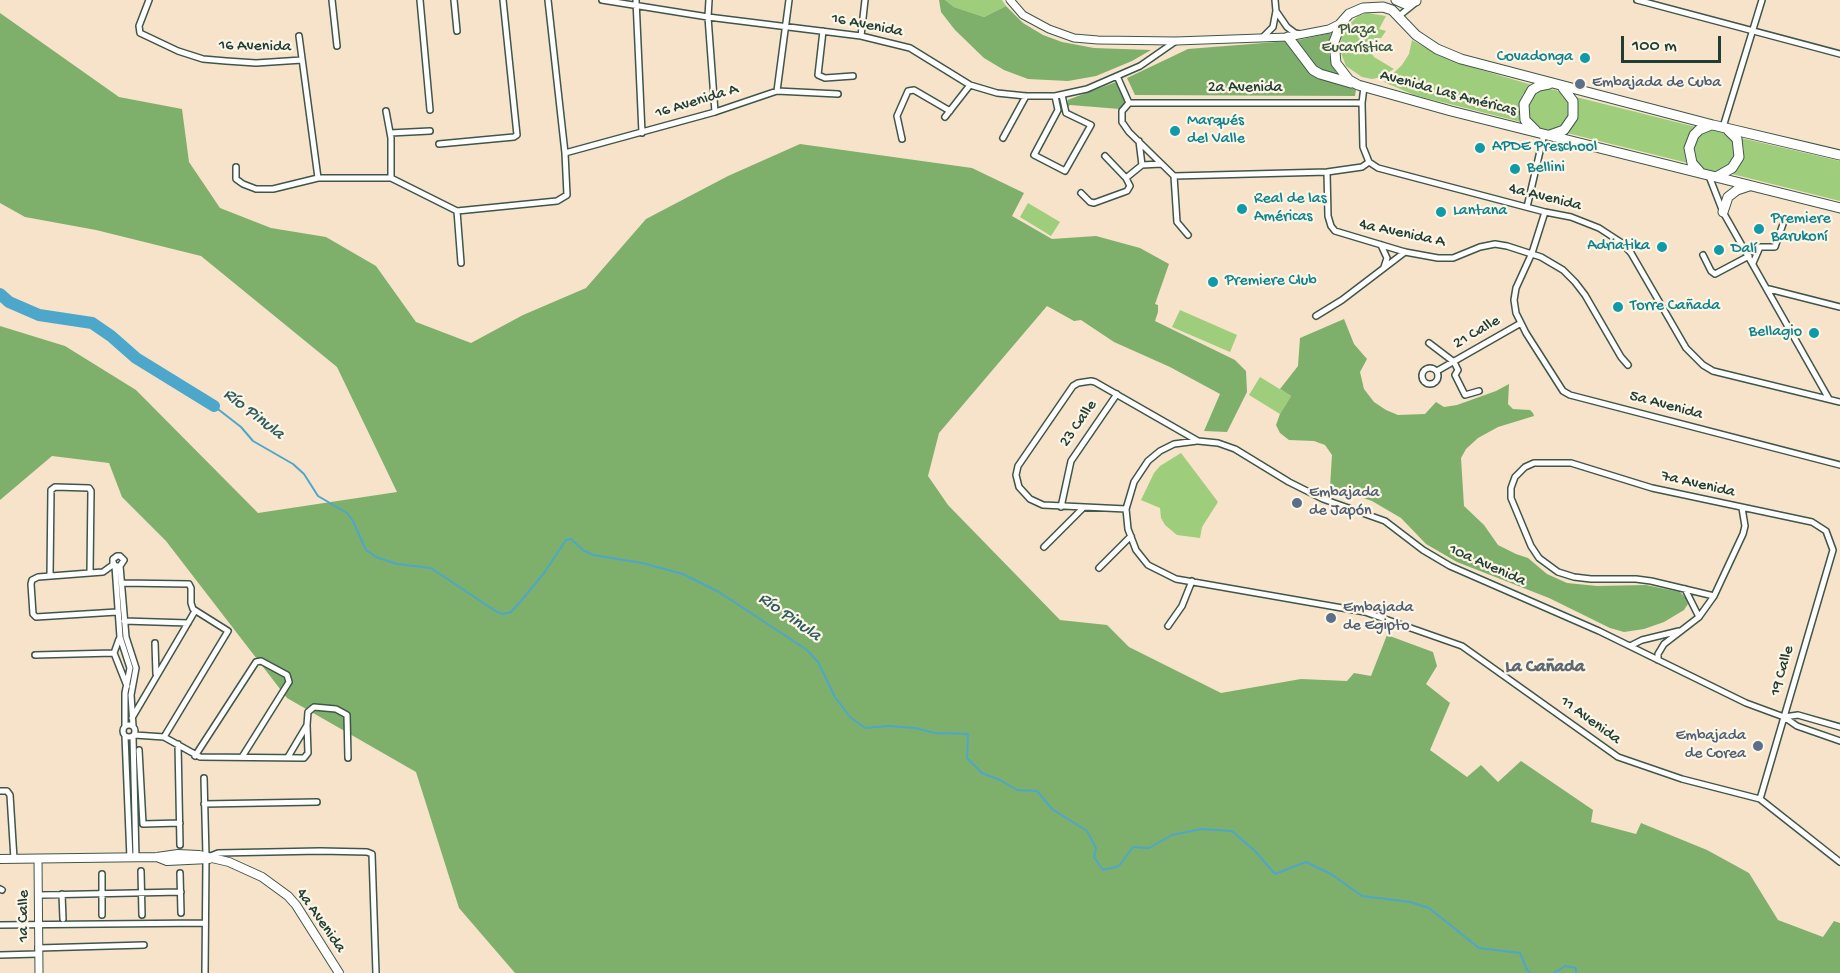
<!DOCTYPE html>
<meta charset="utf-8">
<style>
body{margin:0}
#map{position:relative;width:1840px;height:973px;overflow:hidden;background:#f6e3c9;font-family:"Gochi Hand",sans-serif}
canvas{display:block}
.scale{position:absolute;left:1621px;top:36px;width:100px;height:27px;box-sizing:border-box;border:3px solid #1f3d34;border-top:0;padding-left:8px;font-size:18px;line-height:21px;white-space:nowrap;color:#1f3d34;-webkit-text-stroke:4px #fcf5e5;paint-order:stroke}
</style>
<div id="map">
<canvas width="1840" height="973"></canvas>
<div class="scale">100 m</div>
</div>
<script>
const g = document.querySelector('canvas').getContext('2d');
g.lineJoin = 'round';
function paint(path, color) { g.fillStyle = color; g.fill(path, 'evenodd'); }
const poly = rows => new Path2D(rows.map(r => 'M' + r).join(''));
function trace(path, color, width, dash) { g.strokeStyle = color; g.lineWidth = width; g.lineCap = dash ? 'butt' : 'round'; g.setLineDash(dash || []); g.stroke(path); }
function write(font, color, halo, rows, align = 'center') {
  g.font = font + ' "Gochi Hand",sans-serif'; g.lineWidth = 4.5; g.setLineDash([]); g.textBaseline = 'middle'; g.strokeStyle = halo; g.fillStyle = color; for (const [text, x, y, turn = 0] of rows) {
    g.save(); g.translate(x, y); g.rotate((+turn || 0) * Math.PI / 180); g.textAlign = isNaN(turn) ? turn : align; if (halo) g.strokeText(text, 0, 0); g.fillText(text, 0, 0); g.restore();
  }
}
paint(poly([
 [945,0,1002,0,1006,6,984,17,954,7],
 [1367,13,1386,16,1379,29,1386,31,1381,38,1374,38,1370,51,1374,57,1394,69,1381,77,1372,79,1362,77,1346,66,1339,48,1344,29,1358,16],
 [1412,40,1433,52,1461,64,1532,85,1523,94,1519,103,1519,113,1521,122,1414,95,1384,82,1402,65,1409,54],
 '1528 110a21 21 0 1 1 42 0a21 21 0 1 1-42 0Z',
 [1576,97,1696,127,1690,132,1685,148,1688,163,1567,133,1578,118,1578,103],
 '1692 151a22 22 0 1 1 44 0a22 22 0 1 1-44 0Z',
 [1741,138,1840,161,1840,201,1732,174,1740,165,1743,158,1744,150],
 [1028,203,1060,222,1051,236,1020,217],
 [1180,310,1237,335,1230,352,1172,327],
 [1260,377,1291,396,1280,414,1249,395],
 [1181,453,1218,502,1202,527,1200,538,1177,535,1165,525,1161,518,1160,508,1141,500,1154,473,1160,466]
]), '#9ecd7b');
paint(poly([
 [939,0,945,0,954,7,984,17,1006,6,1023,23,1043,35,1062,42,1094,48,1151,50,1132,61,1096,76,1068,81,1028,79,1004,70,984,58,955,30,941,12],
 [0,13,119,97,182,109,189,162,220,208,271,228,326,237,376,266,416,322,471,343,523,315,586,288,646,219,728,176,800,144,972,168,1024,193,1012,216,1052,239,1096,236,1140,248,1169,264,1155,304,1158,305,1158,312,1155,321,1235,360,1246,371,1247,392,1227,432,1204,431,1220,394,1170,367,1114,342,1081,320,1074,321,1047,306,939,433,928,476,948,505,1060,620,1107,625,1129,647,1221,693,1301,679,1347,681,1354,673,1371,676,1387,635,1433,652,1437,666,1426,684,1450,703,1430,750,1467,777,1481,765,1498,782,1521,761,1593,810,1591,822,1636,834,1641,823,1707,850,1749,873,1778,920,1823,937,1834,921,1840,923,1840,973,515,973,459,908,416,772,287,698,166,541,122,497,109,463,52,456,0,500,0,326,65,346,136,390,258,513,397,492,337,367,201,256,96,230,25,217,0,203],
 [1331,33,1329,41,1329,53,1332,65,1338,75,1315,68,1294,41],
 [1289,41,1311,71,1347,84,1356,89,1355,96,1135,95,1127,78,1188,49],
 [1116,82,1125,102,1120,109,1070,105,1067,107,1068,100,1070,99],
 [1344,319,1354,344,1367,359,1360,372,1364,389,1374,402,1386,410,1398,415,1425,414,1436,402,1444,407,1457,405,1496,391,1509,384,1508,404,1513,409,1530,410,1533,413,1534,416,1498,427,1478,438,1466,449,1461,458,1464,506,1484,525,1498,545,1516,554,1528,558,1547,574,1567,583,1597,586,1646,585,1680,592,1686,598,1688,604,1684,610,1664,622,1644,629,1624,632,1610,628,1549,598,1457,562,1426,544,1401,518,1372,501,1330,487,1332,455,1325,445,1314,441,1289,440,1280,433,1276,425,1280,414,1291,396,1280,389,1298,366,1300,338]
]), '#7eb06b');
trace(poly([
 [214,406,241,427,253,441,293,464,304,474,318,496,347,513,353,521,366,550,376,557,397,564,431,568,497,612,503,614,511,612,521,601,544,573,566,540,571,539,583,550,593,555,642,563,683,574,719,592,807,650,818,662,835,697,850,717,865,728,888,726,915,728,935,733,968,734,967,758,982,773,1000,780,1017,790,1037,791,1052,809,1087,831,1096,848,1094,857,1103,870,1119,866,1133,847,1149,848,1172,835,1201,829,1232,831,1255,851,1275,874,1306,862,1331,874,1362,896,1410,902,1429,908,1479,948,1520,953,1527,970,1531,973],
 [1554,973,1565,966,1576,968,1576,973]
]), '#4da7cb', 2);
trace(poly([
 [0,294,9,302,39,315,92,323,111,336,136,358,214,406]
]), '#4da7cb', 12);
const minor = poly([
 [149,0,139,26,140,33,178,51,203,59,226,61,256,63,302,60],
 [332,0,337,46],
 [420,0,430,110],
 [454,0,457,31],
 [602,0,708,17,861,36,910,48,970,85,997,93,1026,96,1055,96,1087,89,1140,66,1176,41],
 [636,0,642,133],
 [709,0,708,17,715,112],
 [1637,0,1840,54],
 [1276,11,1287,27,1295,33,1300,34],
 [1399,16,1414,4],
 [823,31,818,75,825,78,853,76],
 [299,36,318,178],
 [861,36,865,0],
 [1263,37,1273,27,1276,11,1275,0],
 [1117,76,1129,103],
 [1364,87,1362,103,1363,147,1369,162,1378,168,1545,212,1571,217,1599,228,1622,243,1631,253,1686,348,1703,365,1713,371,1840,402],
 [777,91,789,0],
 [1055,96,1058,110,1034,155,1065,171,1091,125,1066,113,1062,95],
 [1129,103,1362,103],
 [1129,103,1122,111,1122,122,1129,132,1174,176,1177,222,1188,235],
 [386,111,391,138,391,178],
 [945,117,970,85],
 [1723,127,1762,0],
 [390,133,430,131],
 [1003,138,1026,96],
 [902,139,897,116,908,91,914,90,950,111],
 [1139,141,1142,165],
 [439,144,514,137,517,135,503,0],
 [565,153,715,112,777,91,838,94],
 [1105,156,1126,178],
 [236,167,236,179,243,184,256,189,273,189,318,178,391,178,457,211],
 [1327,172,1328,216,1331,226,1335,231,1405,252,1438,258,1453,258,1480,247,1495,244,1507,246,1541,257,1563,270,1575,282,1585,295,1621,357,1628,365],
 [1174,176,1327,172,1362,167,1369,162],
 [1709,176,1723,212,1829,399],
 [1081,193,1090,202,1094,203,1127,191,1130,186,1126,178,1142,165,1161,164],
 [1527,207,1544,134],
 [457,211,557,201,567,195,565,153,548,0],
 [457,211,461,263],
 [1545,212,1532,253,1516,288,1514,300,1516,313,1526,333,1563,391,1570,395,1840,465],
 [1381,245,1387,258,1384,267],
 [1703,255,1711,271,1715,274,1749,256],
 [1753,263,1760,247,1775,247,1783,224],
 [1769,289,1840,307],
 [1316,316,1342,300,1405,252],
 [1429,343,1454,362,1458,370,1455,375,1465,395,1479,391],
 '1422 376a8 8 0 1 1 16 0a8 8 0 1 1-16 0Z',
 [1437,371,1521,323],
 [1197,441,1174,444,1160,451,1148,461,1134,482,1126,509,1128,529,1136,550,1148,565,1176,579,1365,612,1462,646,1618,757,1682,779,1760,799,1840,862],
 [1061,507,1071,461,1117,394],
 [1126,509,1043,505,1030,499,1019,487,1016,475,1018,466,1073,386,1078,383,1091,381,1095,382,1198,441,1218,443,1235,449,1289,482,1323,499,1385,521,1423,550,1450,566,1599,631,1746,703,1784,717,1797,726,1840,741],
 [1044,547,1083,508],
 [114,564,103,572,38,577,32,580,31,584,33,614,36,617,117,612],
 [115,566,120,637,130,668,125,693,125,726],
 [120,566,115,566,113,563,113,559,117,556,120,556,124,560,120,566,126,637,136,668,131,695,133,726],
 [1099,568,1131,536],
 [50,576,51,490,55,487,89,488,91,491,90,573],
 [122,583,189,584,191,588,191,603,193,609,228,631,164,737],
 [1685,589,1699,617],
 [1714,596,1651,581,1636,579,1591,579,1574,577,1558,572,1539,558,1531,546,1511,498,1511,488,1515,477,1525,467,1534,463,1571,463,1652,488,1812,522,1826,531,1833,550,1760,799],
 [124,621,188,623],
 [1168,626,1182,606,1192,581],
 [119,639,114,653,127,686],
 [155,643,156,674],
 [1630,646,1642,640,1679,631],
 [35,655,114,653],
 [1658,660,1658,654,1664,644,1699,617,1714,596,1743,534,1745,526,1742,508],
 [1784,717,1798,715,1840,727],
 [132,718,195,611],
 '123 731a6 6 0 1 1 12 0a6 6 0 1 1-12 0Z',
 [135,735,164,737,200,757,304,758,308,753,307,725],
 [125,736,130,858],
 [133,737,136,858],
 [178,744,180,845],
 [139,750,143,824,180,823],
 [195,756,256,662,261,661,287,675,289,682,242,757],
 [288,757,307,725,308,712,314,707,336,709,347,715,348,758],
 [204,778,206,856],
 [0,791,7,791,10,795,14,859],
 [204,804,317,802],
 [208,857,218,853,320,851,367,852,372,854,376,973],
 [141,871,142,915],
 [180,873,181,913],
 [102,874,102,915],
 [0,889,2,890],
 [62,894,63,919],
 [39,895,181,892],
 [0,925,205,923],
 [38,948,144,945],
 [0,955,38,954],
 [205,973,206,859]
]);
const tertiary = poly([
 [1010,0,1023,15,1049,29,1074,38,1098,40,1176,41,1288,37,1329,29,1341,23],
 [38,859,39,973]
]);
const secondary = poly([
 [157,857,167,861,209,859],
 [0,859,157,857,178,854,199,855,229,862,262,877,288,896,296,905,339,973]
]);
const primary = poly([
 [1396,0,1405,4,1416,1],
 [1288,37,1313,70,1320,74,1351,83],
 [1536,131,1525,120,1524,104,1532,90,1539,86,1549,84],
 [1550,135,1564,130,1573,117,1573,101,1563,88],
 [1840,155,1713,125,1461,59,1437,49,1416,35,1392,10,1383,7,1363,8,1349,14,1341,23,1334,42,1336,63,1349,80,1358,85,1451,111,1840,208],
 [1700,172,1692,163,1689,148,1694,135,1699,130,1711,125],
 [1718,176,1732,168,1739,157,1737,139,1728,130],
 [1723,212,1728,197,1737,190,1749,186]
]);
trace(minor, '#3f564a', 8);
trace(tertiary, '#3f564a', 9);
trace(secondary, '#3f564a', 10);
trace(primary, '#3f564a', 11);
trace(minor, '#fff', 5);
trace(tertiary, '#fff', 7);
trace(secondary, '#fff', 8);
trace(primary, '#fff', 9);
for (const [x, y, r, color] of [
 [1585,58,6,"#0f9aa8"],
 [1580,84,6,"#5c6f8a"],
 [1175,131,6,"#0f9aa8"],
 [1480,148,6,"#0f9aa8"],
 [1515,169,6,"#0f9aa8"],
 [1242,209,6,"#0f9aa8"],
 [1441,212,6,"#0f9aa8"],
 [1759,229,6,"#0f9aa8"],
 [1662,247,6,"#0f9aa8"],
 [1719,250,6,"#0f9aa8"],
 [1213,282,6,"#0f9aa8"],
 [1618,307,6,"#0f9aa8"],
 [1814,333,6,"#0f9aa8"],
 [1297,503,6,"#5c6f8a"],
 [1331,618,6,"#5c6f8a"],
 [1758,746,6,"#5c6f8a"]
]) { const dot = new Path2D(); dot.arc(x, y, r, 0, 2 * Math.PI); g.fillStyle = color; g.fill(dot); trace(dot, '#fcf5e5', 2); }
write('16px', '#1f3d34', '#fcf5e5', [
 ["16 Avenida",867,26,11],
 ["16 Avenida",255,47,1],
 ["2a Avenida",1245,89],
 ["Avenida Las Américas",1448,94,15],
 ["16 Avenida A",697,102,-17],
 ["4a Avenida",1545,198,14],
 ["4a Avenida A",1402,234,12],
 ["21 Calle",1477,333,-30],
 ["5a Avenida",1666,406,15],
 ["23 Calle",1079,424,-55],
 ["7a Avenida",1698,485,13],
 ["10a Avenida",1487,566,24],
 ["19 Calle",1783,671,-74],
 ["11 Avenida",1590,721,36],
 ["1a Calle",25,916,-90],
 ["4a Avenida",320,921,55]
]);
write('16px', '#385a42', '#fcf5e5', [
 ["Plaza",1357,31],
 ["Eucarística",1357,49]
]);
write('16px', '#0d838f', '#fcf5e5', [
 ["Covadonga",1573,58,"right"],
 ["Marqués",1187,122],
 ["del Valle",1187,140],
 ["APDE Preschool",1492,148],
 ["Bellini",1527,169],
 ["Real de las",1254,200],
 ["Américas",1254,218],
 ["Lantana",1453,212],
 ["Premiere",1771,220],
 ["Barukoní",1771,238],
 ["Adriatika",1650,247,"right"],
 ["Dalí",1731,250],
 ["Premiere Club",1225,282],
 ["Torre Cañada",1630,307],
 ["Bellagio",1802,333,"right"]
], 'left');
write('16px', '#4e5e75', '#fcf5e5', [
 ["Embajada de Cuba",1592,84],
 ["Embajada",1309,494],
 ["de Japón",1309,512],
 ["Embajada",1343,609],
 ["de Egipto",1343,627],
 ["Embajada",1746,737,"right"],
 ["de Corea",1746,755,"right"]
], 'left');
write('italic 18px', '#2d5d61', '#fcf5e5', [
 ["Río Pinula",253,415,38],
 ["Río Pinula",789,618,35]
]);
write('bold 18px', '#5e6871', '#fcf5e5', [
 ["La Cañada",1545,668]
]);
</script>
